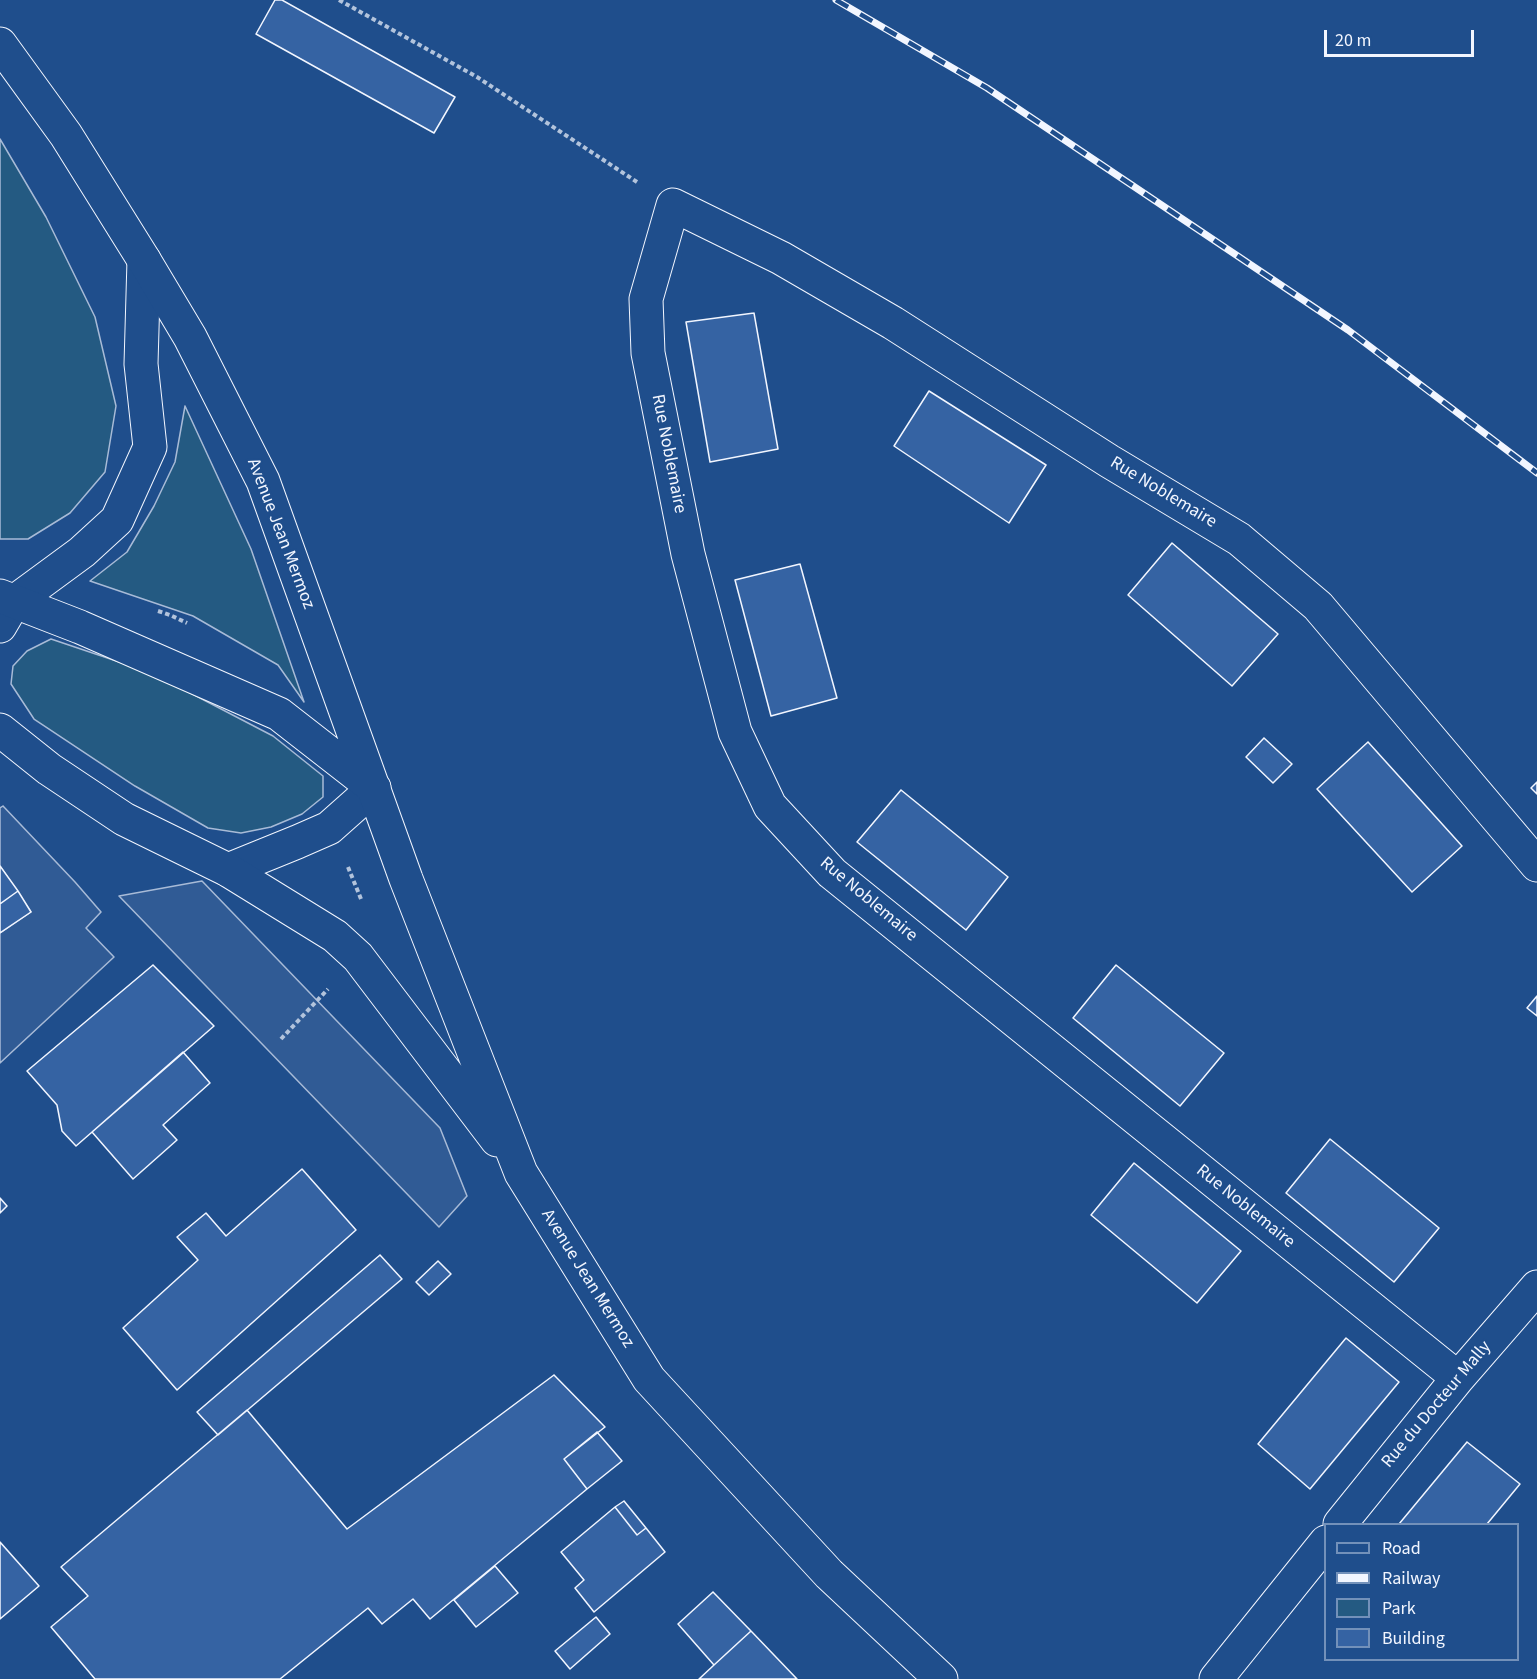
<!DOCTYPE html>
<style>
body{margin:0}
#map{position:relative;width:1537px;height:1679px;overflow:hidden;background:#1f4e8c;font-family:"Source Sans 3",sans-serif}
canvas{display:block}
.legend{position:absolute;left:1324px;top:1523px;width:195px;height:138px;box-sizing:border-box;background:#1f4e8c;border:2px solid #7391ba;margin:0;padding:8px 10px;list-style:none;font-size:18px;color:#f2f6ff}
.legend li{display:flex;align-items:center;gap:12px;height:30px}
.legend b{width:30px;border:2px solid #7391ba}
.scale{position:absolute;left:1324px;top:30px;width:150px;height:27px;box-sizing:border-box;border:3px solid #f2f6ff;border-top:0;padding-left:8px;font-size:18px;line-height:21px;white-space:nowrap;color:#f2f6ff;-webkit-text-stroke:4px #1f4e8c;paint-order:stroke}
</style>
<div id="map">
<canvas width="1537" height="1679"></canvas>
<ul class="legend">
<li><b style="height:8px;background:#1f4e8c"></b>Road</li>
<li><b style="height:8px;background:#f2f6ff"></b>Railway</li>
<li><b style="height:16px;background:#245a82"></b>Park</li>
<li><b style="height:16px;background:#3563a3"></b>Building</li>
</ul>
<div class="scale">20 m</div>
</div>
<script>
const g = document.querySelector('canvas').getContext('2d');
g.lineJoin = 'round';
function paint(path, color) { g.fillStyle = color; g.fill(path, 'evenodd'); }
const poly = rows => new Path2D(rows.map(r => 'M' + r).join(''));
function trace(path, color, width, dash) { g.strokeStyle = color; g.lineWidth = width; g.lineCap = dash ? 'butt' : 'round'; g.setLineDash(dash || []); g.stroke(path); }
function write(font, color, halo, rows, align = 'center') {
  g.font = font + ' "Source Sans 3",sans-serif'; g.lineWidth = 4.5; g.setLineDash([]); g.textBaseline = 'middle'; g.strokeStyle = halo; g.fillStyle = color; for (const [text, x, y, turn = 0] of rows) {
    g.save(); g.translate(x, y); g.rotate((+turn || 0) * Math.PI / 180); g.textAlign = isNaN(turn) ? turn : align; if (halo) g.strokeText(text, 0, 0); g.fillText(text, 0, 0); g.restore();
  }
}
const green = poly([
 [0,139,46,217,95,317,116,406,105,472,70,513,28,539,0,539,0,139],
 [185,406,251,549,304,702,278,665,193,616,90,581,127,552,154,506,175,462,185,406],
 [51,639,152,673,273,736,323,776,323,797,302,814,271,827,241,833,208,828,135,786,34,719,11,684,13,666,27,651,51,639]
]);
paint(green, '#245a82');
trace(green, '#a8bbd7', 1.5);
const parking = poly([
 [3,806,75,882,101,912,86,928,114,957,0,1063,0,933,31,912,0,866,0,808,3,806],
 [202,881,440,1128,467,1196,439,1227,119,896,202,881]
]);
paint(parking, '#305b95');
trace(parking, '#a8bbd7', 1.5);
const building = poly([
 [275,0,282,0,455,97,434,133,256,34,275,0],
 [754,313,778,449,710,462,686,322,754,313],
 [929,391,1046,465,1009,523,894,446,929,391],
 [1172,543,1278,634,1232,686,1128,595,1172,543],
 [800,564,837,698,771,716,735,580,800,564],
 [1264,738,1292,764,1273,783,1246,757,1264,738],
 [1368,742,1462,846,1412,892,1317,789,1368,742],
 [1537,782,1537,794,1531,788,1537,782],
 [901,790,1008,877,966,930,857,842,901,790],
 [0,866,18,891,0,904,0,866],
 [18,891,31,912,0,933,0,904,18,891],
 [153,965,214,1026,76,1146,62,1131,57,1105,27,1071,153,965],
 [1116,965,1224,1053,1180,1106,1073,1018,1116,965],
 [1537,996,1537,1016,1527,1008,1537,996],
 [183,1052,210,1083,163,1125,177,1140,133,1179,92,1132,183,1052],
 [1330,1139,1439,1228,1394,1282,1286,1193,1330,1139],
 [1134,1163,1241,1251,1197,1303,1091,1215,1134,1163],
 [302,1169,356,1230,177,1390,123,1328,198,1260,177,1237,206,1213,226,1236,302,1169],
 [0,1198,7,1206,0,1213,0,1198],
 [380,1255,402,1279,218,1435,197,1412,380,1255],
 [438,1261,451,1274,429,1295,416,1282,438,1261],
 [1346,1338,1399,1382,1310,1489,1258,1444,1346,1338],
 [554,1375,605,1427,564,1459,587,1489,430,1619,413,1599,382,1624,368,1608,280,1679,95,1679,51,1627,88,1596,61,1567,247,1410,347,1529,554,1375],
 [597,1432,622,1461,587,1489,564,1459,597,1432],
 [1467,1442,1520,1484,1487,1524,1399,1524,1467,1442],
 [624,1501,646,1528,637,1535,615,1507,624,1501],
 [615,1507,637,1535,646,1528,665,1552,594,1612,575,1588,584,1580,561,1552,615,1507],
 [0,1542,39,1586,0,1619,0,1542],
 [495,1566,518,1593,476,1627,454,1600,495,1566],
 [713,1592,751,1631,714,1665,678,1624,713,1592],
 [596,1617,610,1634,570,1669,555,1651,596,1617],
 [751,1631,797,1679,699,1679,714,1665,751,1631]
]);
paint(building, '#3563a3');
trace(building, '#f2f6ff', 1.5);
const street = poly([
 [0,626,14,602,82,552,117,520,150,447,141,364,144,260],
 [228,870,297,842,329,828,374,788],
 [1458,1378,832,873,770,806,735,732,688,554,648,353,646,299,673,205,781,258,893,323,1109,461,1239,539,1318,606,1537,865],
 [1340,1524,1458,1378,1537,1287],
 [1216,1679,1326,1542]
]);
const secondary = poly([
 [0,44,66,135,144,260,190,337,263,481,406,879,521,1173,649,1379,829,1574,941,1679],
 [0,596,80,627,279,714,374,788],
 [0,730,49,769,124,819,228,870,335,936,358,957,497,1140]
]);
trace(street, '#f2f6ff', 35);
trace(secondary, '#f2f6ff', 35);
trace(poly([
 [339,0,477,77,637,182],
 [158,611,170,615,187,623],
 [348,867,361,899],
 [281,1039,328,989]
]), '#b3c4dc', 4, [4.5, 3]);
trace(street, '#1f4e8c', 33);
trace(secondary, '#1f4e8c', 33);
const rail = poly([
 [836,0,987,88,1348,330,1537,473]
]);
trace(rail, '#f2f6ff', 7);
trace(rail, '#1f4e8c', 4.5, [14]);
write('18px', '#f2f6ff', '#1f4e8c', [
 ["Rue Noblemaire",668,454,79],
 ["Rue Noblemaire",1163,493,31],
 ["Avenue Jean Mermoz",280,534,69],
 ["Rue Noblemaire",868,900,40],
 ["Rue Noblemaire",1245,1207,39],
 ["Avenue Jean Mermoz",587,1279,58],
 ["Rue du Docteur Mally",1437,1405,-50]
]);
</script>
